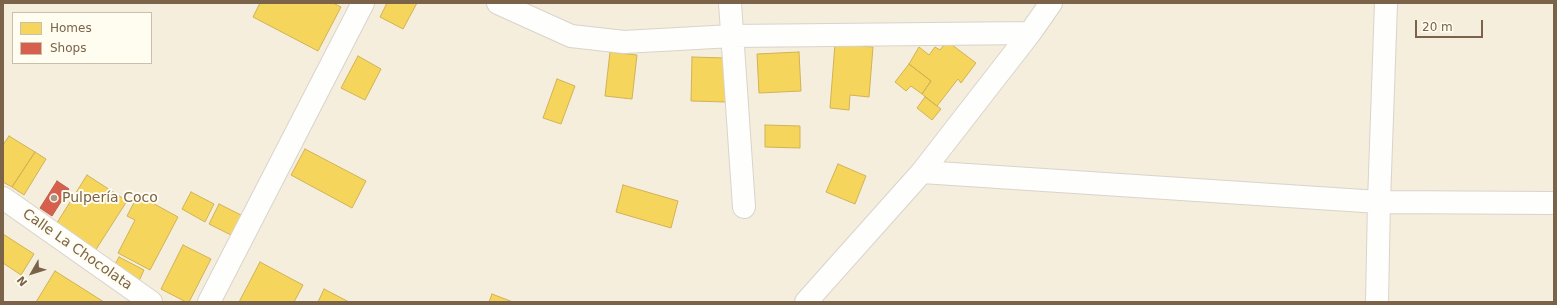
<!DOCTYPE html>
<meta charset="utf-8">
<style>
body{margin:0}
#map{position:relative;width:1557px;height:305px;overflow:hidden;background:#f9f6ed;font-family:"DejaVu Sans",sans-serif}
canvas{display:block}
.frame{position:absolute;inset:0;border:4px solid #7b6349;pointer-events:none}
.legend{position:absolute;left:12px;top:12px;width:140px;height:52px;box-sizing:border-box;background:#fffcf0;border:1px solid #cabfad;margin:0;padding:5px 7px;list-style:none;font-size:12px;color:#7b6349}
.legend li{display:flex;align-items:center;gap:8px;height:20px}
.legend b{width:20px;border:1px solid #cabfad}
.north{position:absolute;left:12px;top:253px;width:40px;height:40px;-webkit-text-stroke:3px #fffcf0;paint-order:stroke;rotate:231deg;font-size:11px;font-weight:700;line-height:16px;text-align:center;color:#7b6349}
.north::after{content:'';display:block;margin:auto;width:14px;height:18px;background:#7b6349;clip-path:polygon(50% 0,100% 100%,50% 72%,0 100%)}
.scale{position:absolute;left:1415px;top:20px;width:68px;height:18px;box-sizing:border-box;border:2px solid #7b6349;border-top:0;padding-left:5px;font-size:12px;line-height:14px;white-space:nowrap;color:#7b6349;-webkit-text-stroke:3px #fffcf0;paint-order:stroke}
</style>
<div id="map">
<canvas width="1557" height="305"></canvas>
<div class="frame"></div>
<ul class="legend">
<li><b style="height:11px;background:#f6d55c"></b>Homes</li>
<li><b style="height:11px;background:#d6604d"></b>Shops</li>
</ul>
<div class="north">N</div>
<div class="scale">20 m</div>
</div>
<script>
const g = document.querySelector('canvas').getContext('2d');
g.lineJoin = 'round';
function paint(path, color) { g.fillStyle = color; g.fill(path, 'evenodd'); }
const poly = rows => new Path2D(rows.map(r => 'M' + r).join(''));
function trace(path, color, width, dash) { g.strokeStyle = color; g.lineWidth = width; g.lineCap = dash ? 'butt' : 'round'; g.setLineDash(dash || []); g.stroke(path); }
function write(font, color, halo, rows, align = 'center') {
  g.font = font + ' "DejaVu Sans",sans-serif'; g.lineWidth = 4; g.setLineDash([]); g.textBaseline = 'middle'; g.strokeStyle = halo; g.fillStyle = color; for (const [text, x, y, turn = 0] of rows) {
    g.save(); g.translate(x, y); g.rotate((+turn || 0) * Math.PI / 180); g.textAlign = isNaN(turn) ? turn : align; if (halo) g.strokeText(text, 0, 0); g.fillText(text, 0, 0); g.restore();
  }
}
paint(poly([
 [3,3,1554,3,1554,302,3,302],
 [13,13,151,13,151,63,13,63]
]), '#f5eedd');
const homes = poly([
 [260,3,333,3,341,7,318,51,253,17,260,3],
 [387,3,417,3,403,29,380,17,387,3],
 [947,41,976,63,961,83,958,79,937,106,922,94,931,81,909,64,919,47,929,55,935,47,940,50,947,41],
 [835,44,873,47,869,97,850,95,849,110,830,108,835,44],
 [610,52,637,55,632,99,605,96,610,52],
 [799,52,801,91,759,93,757,54,799,52],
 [358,56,381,69,365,100,341,88,358,56],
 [692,57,727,58,726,102,691,101,692,57],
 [909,64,931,81,922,94,911,86,906,91,895,82,909,64],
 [557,79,575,86,561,124,543,118,557,79],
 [925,97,941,109,932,120,917,108,925,97],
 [765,125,800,126,800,148,765,147,765,125],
 [9,136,35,152,12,187,3,182,3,145,9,136],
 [305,149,366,181,352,208,291,175,305,149],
 [35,152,46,159,24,195,12,187,35,152],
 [838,164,866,176,855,204,826,192,838,164],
 [87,175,127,201,95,251,55,226,87,175],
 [623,185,678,201,671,228,616,212,623,185],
 [191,192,214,204,205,222,182,209,191,192],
 [138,195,178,217,150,270,118,253,135,220,127,216,138,195],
 [219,204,243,216,233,236,209,224,219,204],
 [3,234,34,254,21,275,3,263,3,234],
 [183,245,211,259,189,302,186,302,161,289,183,245],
 [119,257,144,270,139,281,113,268,119,257],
 [260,262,303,285,294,302,239,302,260,262],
 [55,271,104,302,36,302,55,271],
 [324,289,349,302,318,302,324,289],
 [492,294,513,302,489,302,492,294]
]);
paint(homes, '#f6d55c');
trace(homes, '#d1b356', 1);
const shops = poly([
 [57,181,69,189,52,216,40,208,57,181]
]);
paint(shops, '#d6604d');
trace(shops, '#bb614c', 1);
const minor = poly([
 [498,3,571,36,624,42,732,36,1030,33],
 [730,3,744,207],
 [922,172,1379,202,1554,203],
 [209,302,363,3],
 [806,302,922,172,1030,33,1051,3],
 [1377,302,1379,202,1386,3]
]);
const tertiary = poly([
 [3,198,151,302]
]);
trace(minor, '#d9d3cb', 24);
trace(tertiary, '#d9d3cb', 24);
trace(minor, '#fefefc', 22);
trace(tertiary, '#fefefc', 22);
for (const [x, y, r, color] of [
 [54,198,4,"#a79682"]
]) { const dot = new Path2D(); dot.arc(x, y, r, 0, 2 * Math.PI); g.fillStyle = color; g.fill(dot); trace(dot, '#fffcf0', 1.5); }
write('14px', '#7b6349', '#fffcf0', [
 ["Pulpería Coco",62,198]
], 'left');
write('14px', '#7b6349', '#fffcf0', [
 ["Calle La Chocolata",77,250,35]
]);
</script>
